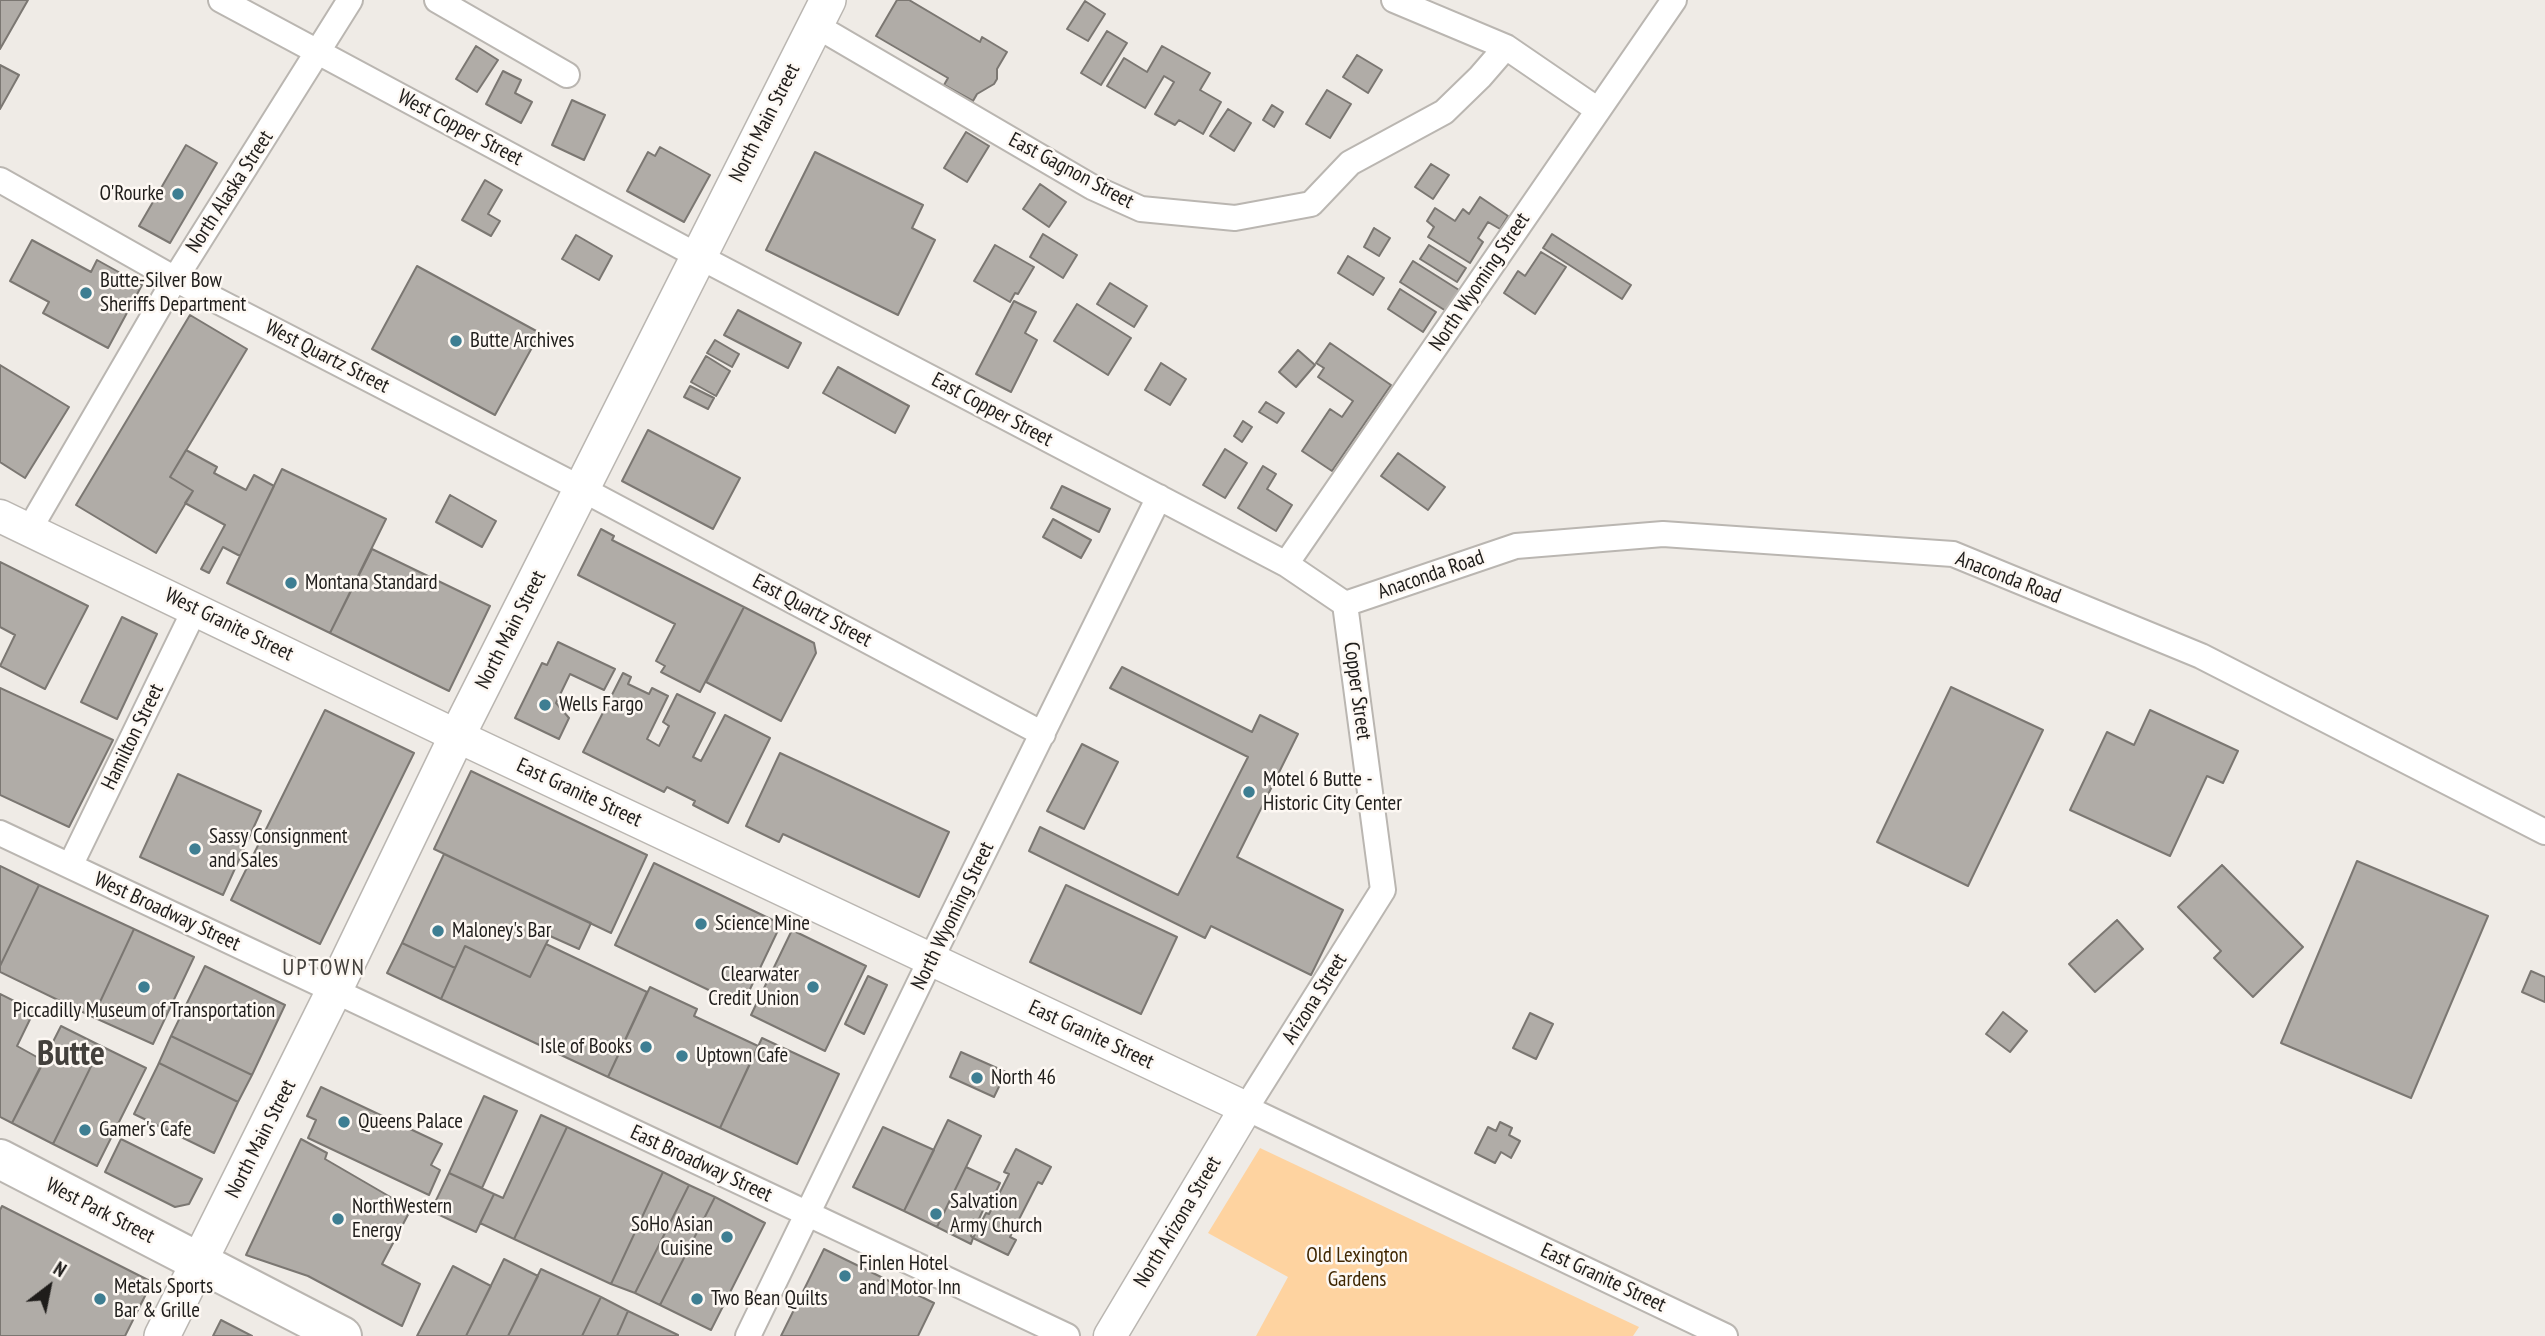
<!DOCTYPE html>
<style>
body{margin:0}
#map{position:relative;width:2545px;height:1336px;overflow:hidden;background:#efebe6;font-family:"PT Sans Narrow",sans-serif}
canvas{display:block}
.north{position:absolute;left:14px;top:1252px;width:70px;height:70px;-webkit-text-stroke:5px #fdf8f3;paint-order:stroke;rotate:32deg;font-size:19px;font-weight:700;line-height:28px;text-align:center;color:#1f1d1b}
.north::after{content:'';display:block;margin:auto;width:24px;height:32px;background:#1f1d1b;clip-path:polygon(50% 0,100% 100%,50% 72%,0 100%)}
</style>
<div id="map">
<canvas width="2545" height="1336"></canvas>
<div class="north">N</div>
</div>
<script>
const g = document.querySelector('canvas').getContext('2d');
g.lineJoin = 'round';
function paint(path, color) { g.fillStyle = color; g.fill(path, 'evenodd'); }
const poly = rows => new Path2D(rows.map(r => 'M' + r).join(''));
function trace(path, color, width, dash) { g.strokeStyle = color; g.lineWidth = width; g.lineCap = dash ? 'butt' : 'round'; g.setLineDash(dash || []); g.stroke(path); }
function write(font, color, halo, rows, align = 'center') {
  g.font = font + ' "PT Sans Narrow",sans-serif'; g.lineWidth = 5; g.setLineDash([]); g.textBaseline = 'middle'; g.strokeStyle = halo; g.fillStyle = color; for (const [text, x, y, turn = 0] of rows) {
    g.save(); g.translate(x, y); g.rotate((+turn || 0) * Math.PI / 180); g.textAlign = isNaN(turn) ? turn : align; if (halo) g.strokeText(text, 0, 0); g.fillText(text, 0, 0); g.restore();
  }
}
paint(poly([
 [1260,1148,1639,1327,1633,1336,1256,1336,1288,1277,1208,1233]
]), '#fed3a0');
const building = poly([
 [0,0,28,0,0,49,0,0],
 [897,0,909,0,980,42,982,37,1007,52,997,69,997,79,994,84,977,94,973,101,944,85,948,78,876,36,897,0],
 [1085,1,1105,14,1088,41,1067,29,1085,1],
 [1107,31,1127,43,1101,85,1081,73,1107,31],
 [476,46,498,60,477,92,456,79,476,46],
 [1162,46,1210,73,1200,90,1221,102,1203,134,1179,120,1175,125,1155,114,1174,82,1164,76,1145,108,1107,86,1124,58,1147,72,1162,46],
 [1357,55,1382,70,1368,93,1343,77,1357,55],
 [0,65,19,75,0,109,0,65],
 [503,71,521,80,515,93,532,102,521,123,486,104,503,71],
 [1327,90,1351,104,1330,138,1306,124,1327,90],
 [572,100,605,115,584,160,552,145,572,100],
 [1272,105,1283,112,1274,127,1263,120,1272,105],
 [1228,109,1251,123,1234,151,1210,136,1228,109],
 [966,132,989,146,967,182,944,168,966,132],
 [186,145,217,163,170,243,139,226,186,145],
 [660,147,710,175,684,222,627,191,648,152,655,156,660,147],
 [815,152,923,205,912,228,935,240,898,315,766,250,815,152],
 [1431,164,1449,175,1433,199,1415,187,1431,164],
 [485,180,502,190,488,214,500,221,491,236,462,220,485,180],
 [1040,184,1066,202,1049,227,1023,209,1040,184],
 [1480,197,1508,216,1500,229,1488,222,1478,238,1483,242,1470,263,1428,237,1434,227,1427,221,1435,208,1455,221,1463,209,1469,214,1480,197],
 [1374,228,1390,238,1379,256,1364,247,1374,228],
 [1043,234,1077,255,1063,278,1030,257,1043,234],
 [1552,234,1631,285,1622,299,1543,248,1552,234],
 [576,235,612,256,599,280,562,259,576,235],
 [32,240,91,272,97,260,142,285,108,348,43,313,49,302,10,281,32,240],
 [995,245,1034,267,1018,294,1015,293,1010,302,974,281,995,245],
 [1429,245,1466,268,1457,282,1420,259,1429,245],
 [1541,252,1566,267,1535,314,1504,293,1518,271,1525,276,1541,252],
 [1348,256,1384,278,1373,295,1338,273,1348,256],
 [1413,261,1459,290,1446,311,1400,282,1413,261],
 [417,266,540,333,495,415,372,349,417,266],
 [1110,283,1147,306,1134,327,1097,304,1110,283],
 [1400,289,1436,312,1423,332,1388,309,1400,289],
 [1014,301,1036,312,1025,333,1037,340,1011,392,976,374,1014,301],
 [1077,304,1131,338,1108,375,1054,341,1077,304],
 [738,310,801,343,788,368,724,335,738,310],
 [190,315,247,349,170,477,193,491,156,553,76,505,190,315],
 [715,340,739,354,732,367,707,353,715,340],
 [1330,343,1391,385,1332,471,1302,451,1330,409,1342,417,1353,401,1318,377,1324,368,1316,363,1330,343],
 [1298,350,1315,365,1296,387,1279,372,1298,350],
 [706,356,730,371,716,396,691,382,706,356],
 [1161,363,1186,379,1170,405,1145,390,1161,363],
 [0,365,69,407,25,478,0,462,0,365],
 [838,367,909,406,895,433,823,393,838,367],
 [690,386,714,398,708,409,684,397,690,386],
 [1266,402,1284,413,1277,423,1259,412,1266,402],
 [1243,421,1252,427,1242,442,1234,436,1243,421],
 [648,430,740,478,713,529,622,481,648,430],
 [1225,449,1247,463,1225,498,1203,485,1225,449],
 [186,450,217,467,214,473,246,490,254,475,274,486,240,556,223,547,209,573,201,569,225,525,185,503,193,491,170,477,186,450],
 [1398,453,1445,487,1428,510,1381,476,1398,453],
 [1263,466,1276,474,1267,489,1292,505,1276,531,1238,508,1263,466],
 [282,469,386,519,330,633,227,583,282,469],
 [1062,486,1110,509,1099,532,1051,508,1062,486],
 [450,495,496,521,482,547,436,522,450,495],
 [1053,519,1091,540,1081,558,1043,537,1053,519],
 [601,529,614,536,612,540,744,607,700,692,661,672,665,666,656,661,675,624,578,575,601,529],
 [372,549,490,606,449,691,330,633,372,549],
 [0,562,88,606,45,689,0,666,15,635,0,627,0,562],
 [744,607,814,643,816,653,781,721,706,682,744,607],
 [122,617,157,634,117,719,81,702,122,617],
 [558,642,615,669,604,690,570,674,556,703,569,718,559,739,515,718,542,663,547,665,558,642],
 [1122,667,1252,732,1260,715,1298,734,1237,857,1343,910,1311,975,1211,926,1205,938,1029,851,1040,827,1178,895,1248,757,1110,688,1122,667],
 [623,673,631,677,628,684,649,694,652,688,668,696,647,739,659,746,669,726,663,722,677,694,715,713,693,757,701,761,725,715,770,738,728,823,693,805,695,801,667,787,664,792,583,752,623,673],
 [1951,687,2043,730,1968,886,1877,842,1951,687],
 [0,688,113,740,69,827,0,795,0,688],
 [325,710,414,753,320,944,231,900,325,710],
 [2150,710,2238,751,2223,783,2207,776,2170,856,2070,810,2107,732,2134,745,2150,710],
 [1082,744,1118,762,1084,829,1047,811,1082,744],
 [780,753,949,832,919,897,783,834,779,842,746,826,780,753],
 [471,771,647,855,611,933,434,849,471,771],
 [178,774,261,811,223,895,140,857,178,774],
 [444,854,591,923,579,949,550,936,530,977,465,946,455,968,402,943,444,854],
 [2357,861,2488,916,2411,1098,2281,1043,2357,861],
 [654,863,781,924,742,1006,615,945,654,863],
 [2222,865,2303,947,2253,997,2214,958,2221,951,2178,907,2222,865],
 [0,866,39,885,0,966,0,866],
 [39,885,134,929,93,1017,0,972,0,966,39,885],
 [1066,885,1177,937,1141,1014,1030,962,1066,885],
 [2117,920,2143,949,2095,992,2069,964,2117,920],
 [134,929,194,957,153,1044,93,1017,134,929],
 [792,930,866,966,825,1051,751,1015,792,930],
 [402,943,455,968,441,999,387,973,402,943],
 [546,944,647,992,608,1077,441,999,465,946,530,977,546,944],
 [205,966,285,1005,252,1075,171,1036,205,966],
 [2531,971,2545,977,2545,1002,2522,992,2531,971],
 [868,976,887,985,864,1034,845,1024,868,976],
 [650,987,697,1009,694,1016,758,1046,720,1128,608,1077,650,987],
 [0,994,34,1011,17,1046,44,1061,12,1123,0,1117,0,994],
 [2003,1012,2027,1031,2010,1052,1986,1034,2003,1012],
 [1530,1013,1553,1024,1536,1059,1513,1048,1530,1013],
 [61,1026,101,1046,53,1144,12,1123,61,1026],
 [171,1036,252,1075,238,1102,159,1063,158,1065,171,1036],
 [762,1038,839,1074,797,1164,720,1128,762,1038],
 [101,1046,146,1068,97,1166,53,1144,101,1046],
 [961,1052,1006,1072,994,1097,950,1077,961,1052],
 [159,1063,238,1102,214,1153,134,1114,159,1063],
 [321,1087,442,1144,431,1165,440,1170,429,1195,308,1138,316,1120,307,1116,321,1087],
 [484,1096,517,1111,482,1188,449,1173,484,1096],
 [541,1115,567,1127,514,1239,480,1223,494,1194,503,1198,541,1115],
 [948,1120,981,1136,937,1227,904,1211,948,1120],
 [1500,1122,1512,1128,1509,1135,1520,1141,1511,1158,1501,1152,1495,1163,1475,1153,1488,1127,1496,1131,1500,1122],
 [567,1127,663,1172,611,1284,514,1239,567,1127],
 [883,1127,934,1150,904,1211,853,1187,883,1127],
 [121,1139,202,1179,189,1204,175,1207,105,1172,121,1139],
 [301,1139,327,1153,325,1159,411,1209,382,1264,420,1284,402,1326,308,1276,246,1255,301,1139],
 [1016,1149,1051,1167,1042,1184,1038,1182,1010,1237,1016,1240,1008,1255,973,1238,986,1213,989,1214,1009,1174,1004,1172,1016,1149],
 [966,1167,1000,1183,988,1208,985,1206,971,1236,973,1238,971,1244,937,1227,966,1167],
 [663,1172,689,1185,635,1293,611,1284,663,1172],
 [449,1173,494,1194,476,1232,431,1211,449,1173],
 [689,1185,715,1197,660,1305,635,1293,689,1185],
 [715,1197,765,1223,711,1330,660,1305,715,1197],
 [2,1206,152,1282,125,1336,0,1336,0,1210,2,1206],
 [824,1249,934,1303,918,1336,781,1336,824,1249],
 [504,1259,538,1276,508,1336,466,1336,504,1259],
 [453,1266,491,1286,466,1336,417,1336,453,1266],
 [541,1269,601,1297,582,1336,508,1336,541,1269],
 [601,1297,628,1311,617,1336,582,1336,601,1297],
 [628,1311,678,1335,678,1336,617,1336,628,1311],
 [221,1320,252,1336,213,1336,221,1320]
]);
paint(building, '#b0aca7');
trace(building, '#7b7772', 2);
const minor = poly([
 [221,0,698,256,1286,564,1345,604,1383,890,1246,1108,1725,1336],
 [437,0,567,75],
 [1394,0,1506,47,1598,110],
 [815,25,1092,187,1141,209,1235,218,1311,204,1350,163,1444,112,1480,77,1506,47],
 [0,180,175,279,582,489,1043,734],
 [29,530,175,279,350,0],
 [1286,564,1674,0],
 [1345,604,1516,546,1663,534,1953,554,2201,656,2545,832],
 [0,833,1067,1336],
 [70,866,195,609],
 [748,1336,931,959,1159,497]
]);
const tertiary = poly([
 [0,516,457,736,1246,1108,1110,1336]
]);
const secondary = poly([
 [162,1336,334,991,457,736,828,0]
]);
const primary = poly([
 [0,1159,342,1336]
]);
trace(minor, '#bab6b1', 28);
trace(tertiary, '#bab6b1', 35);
trace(secondary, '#bab6b1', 38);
trace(primary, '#bab6b1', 42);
trace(minor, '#fff', 24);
trace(tertiary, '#fff', 32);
trace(secondary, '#fff', 35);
trace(primary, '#fff', 38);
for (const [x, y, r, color] of [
 [178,194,7,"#3e7e92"],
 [86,293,7,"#3e7e92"],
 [456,341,7,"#3e7e92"],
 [291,583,7,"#3e7e92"],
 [545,705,7,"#3e7e92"],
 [1249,792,7,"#3e7e92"],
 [195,849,7,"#3e7e92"],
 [701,924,7,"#3e7e92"],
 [438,931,7,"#3e7e92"],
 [144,987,7,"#3e7e92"],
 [813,987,7,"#3e7e92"],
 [646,1047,7,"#3e7e92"],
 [682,1056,7,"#3e7e92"],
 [977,1078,7,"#3e7e92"],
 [344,1122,7,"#3e7e92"],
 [85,1130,7,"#3e7e92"],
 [936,1214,7,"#3e7e92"],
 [338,1219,7,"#3e7e92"],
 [727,1237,7,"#3e7e92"],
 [845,1276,7,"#3e7e92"],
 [100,1299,7,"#3e7e92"],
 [697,1299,7,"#3e7e92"]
]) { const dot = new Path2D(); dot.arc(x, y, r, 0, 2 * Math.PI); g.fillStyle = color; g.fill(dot); trace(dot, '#fdf8f3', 2.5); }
write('21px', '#1f1d1b', '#fdf8f3', [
 ["North Main Street",765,123,-63],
 ["West Copper Street",460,128,28],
 ["East Gagnon Street",1071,171,28],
 ["North Alaska Street",230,192,-57],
 ["North Wyoming Street",1480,282,-56],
 ["West Quartz Street",327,357,27],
 ["East Copper Street",992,410,28],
 ["Anaconda Road",1431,575,-19],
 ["Anaconda Road",2008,578,21],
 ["East Quartz Street",812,611,28],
 ["West Granite Street",229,625,26],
 ["North Main Street",511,630,-63],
 ["Copper Street",1357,691,82],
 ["Hamilton Street",133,737,-64],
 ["East Granite Street",579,793,25],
 ["West Broadway Street",167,912,25],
 ["North Wyoming Street",953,916,-64],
 ["Arizona Street",1315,999,-58],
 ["East Granite Street",1091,1035,25],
 ["North Main Street",261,1139,-63],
 ["East Broadway Street",701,1164,25],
 ["West Park Street",100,1211,27],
 ["North Arizona Street",1178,1222,-59],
 ["East Granite Street",1603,1278,25]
]);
write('21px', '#1f1d1b', '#fdf8f3', [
 ["O'Rourke",164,194,"right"],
 ["Butte-Silver Bow",100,281],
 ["Sheriffs Department",100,305],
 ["Butte Archives",470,341],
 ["Montana Standard",305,583],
 ["Wells Fargo",559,705],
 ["Motel 6 Butte -",1263,780],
 ["Historic City Center",1263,804],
 ["Sassy Consignment",209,837],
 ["and Sales",209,861],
 ["Science Mine",715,924],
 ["Maloney's Bar",452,931],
 ["Clearwater",799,975,"right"],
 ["Credit Union",799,999,"right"],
 ["Piccadilly Museum of Transportation",144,1011,"center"],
 ["Isle of Books",632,1047,"right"],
 ["Uptown Cafe",696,1056],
 ["North 46",991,1078],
 ["Queens Palace",358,1122],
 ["Gamer's Cafe",99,1130],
 ["Salvation",950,1202],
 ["Army Church",950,1226],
 ["NorthWestern",352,1207],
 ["Energy",352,1231],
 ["SoHo Asian",713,1225,"right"],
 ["Cuisine",713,1249,"right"],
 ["Finlen Hotel",859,1264],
 ["and Motor Inn",859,1288],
 ["Metals Sports",114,1287],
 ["Bar & Grille",114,1311],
 ["Two Bean Quilts",711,1299]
], 'left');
write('21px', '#402702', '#fdf8f3', [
 ["Old Lexington",1357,1256],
 ["Gardens",1357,1280]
]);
g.letterSpacing = '2px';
write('23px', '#43403c', '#fdf8f3', [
 ["UPTOWN",324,968]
]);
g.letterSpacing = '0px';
write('bold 35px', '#43403c', '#fdf8f3', [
 ["Butte",71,1055]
]);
</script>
